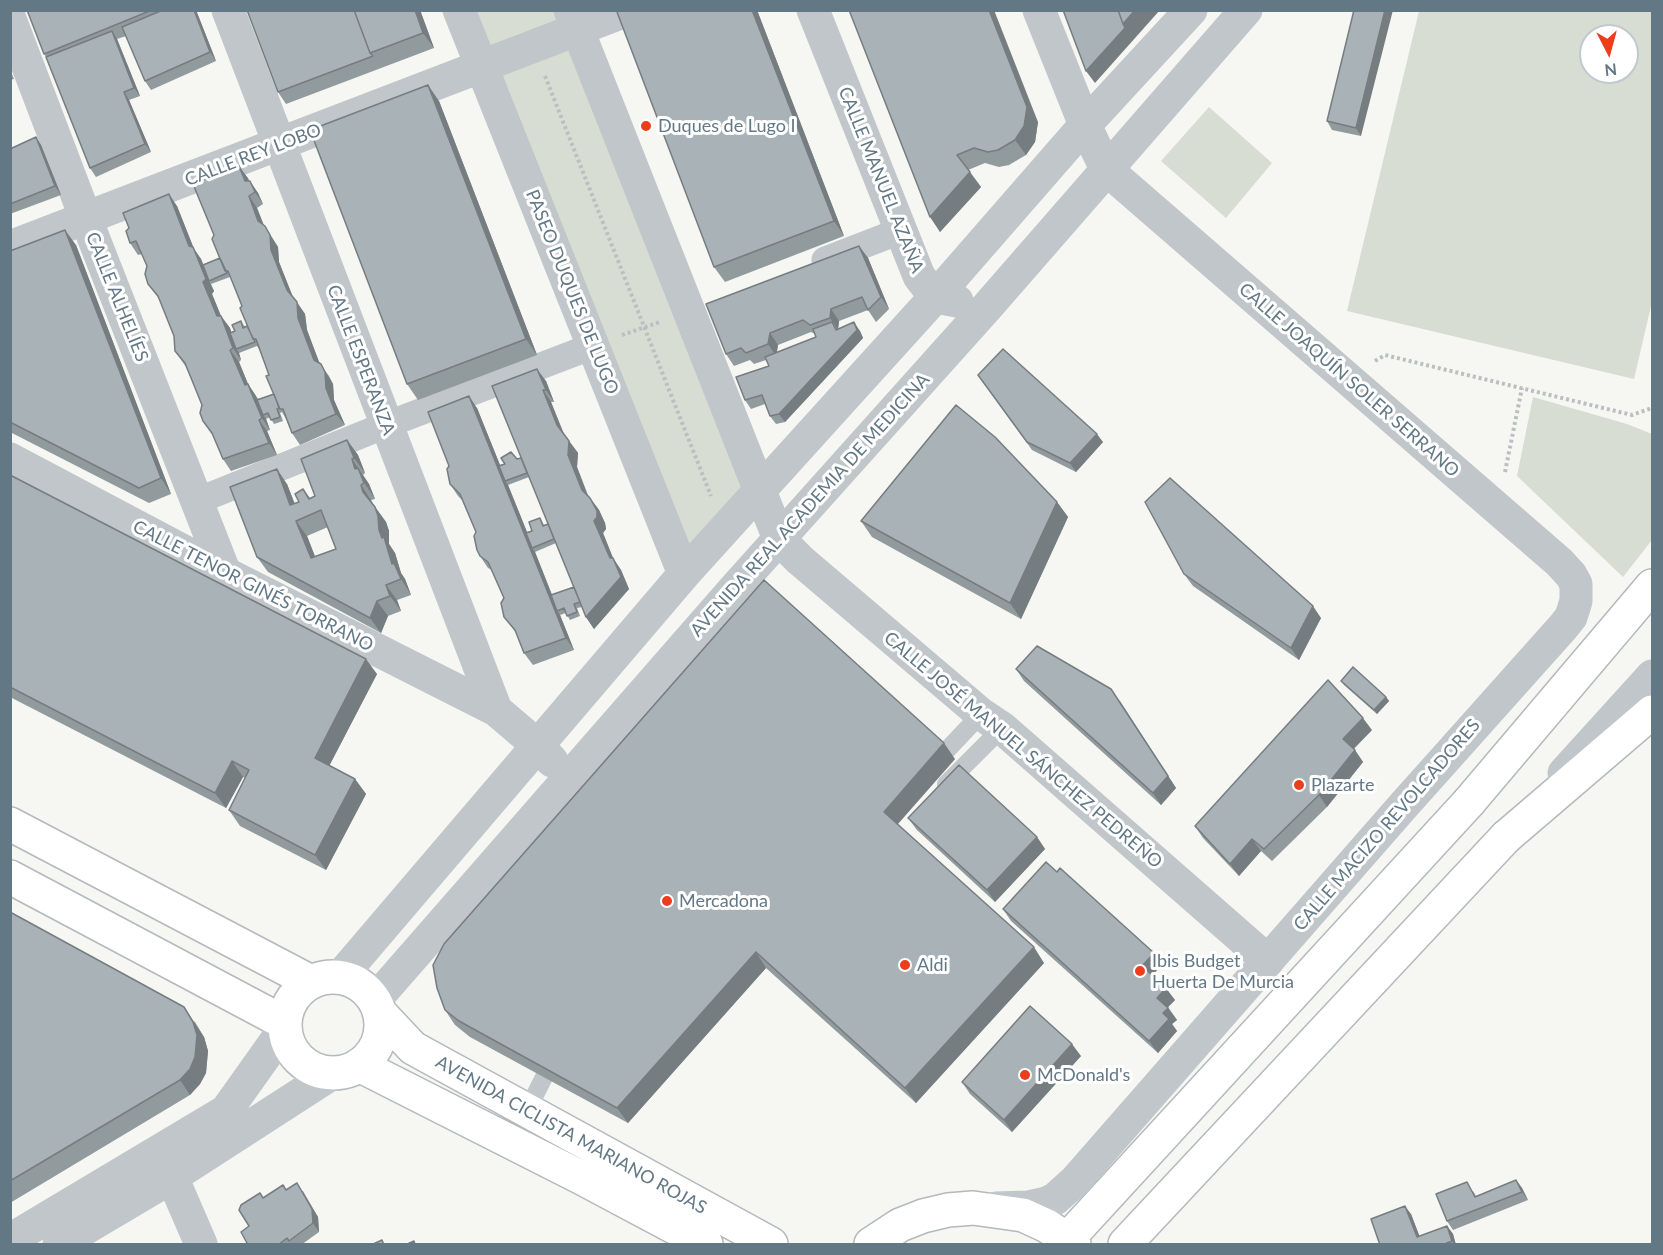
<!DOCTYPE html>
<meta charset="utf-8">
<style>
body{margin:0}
#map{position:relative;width:1663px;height:1255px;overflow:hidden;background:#f6f6f2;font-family:Lato,sans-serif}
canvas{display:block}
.frame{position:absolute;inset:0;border:12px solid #637885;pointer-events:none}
.north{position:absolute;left:1579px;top:24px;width:60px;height:60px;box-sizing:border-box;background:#fff;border:2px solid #c1c9ce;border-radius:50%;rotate:174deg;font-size:16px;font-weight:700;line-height:24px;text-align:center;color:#637885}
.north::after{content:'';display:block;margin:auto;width:21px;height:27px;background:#ec3d1c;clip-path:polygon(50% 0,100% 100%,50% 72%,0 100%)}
</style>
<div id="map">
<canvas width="1663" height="1255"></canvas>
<div class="frame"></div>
<div class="north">N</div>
</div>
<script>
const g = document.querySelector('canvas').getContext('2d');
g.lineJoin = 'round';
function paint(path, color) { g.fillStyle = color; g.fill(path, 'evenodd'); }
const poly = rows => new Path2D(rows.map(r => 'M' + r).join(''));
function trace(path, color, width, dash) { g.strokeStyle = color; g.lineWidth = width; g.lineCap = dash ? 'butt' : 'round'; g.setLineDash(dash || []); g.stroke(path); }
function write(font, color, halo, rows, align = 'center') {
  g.font = font + ' Lato,sans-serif'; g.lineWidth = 6; g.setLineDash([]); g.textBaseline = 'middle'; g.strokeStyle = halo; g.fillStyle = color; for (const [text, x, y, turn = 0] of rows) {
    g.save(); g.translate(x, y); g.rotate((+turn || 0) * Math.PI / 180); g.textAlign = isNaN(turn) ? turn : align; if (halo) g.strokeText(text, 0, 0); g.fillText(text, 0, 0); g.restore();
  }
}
paint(poly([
 [459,11,570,11,760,492,684,574],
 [1419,11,1652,11,1652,302,1634,379,1347,311],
 [1591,36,1627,36,1627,72,1591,72],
 [1209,107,1272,163,1226,218,1161,161],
 [1533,397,1627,424,1652,434,1652,540,1623,577,1517,476]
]), '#d7ddd3');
const secondary = poly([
 [10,824,311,982],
 [10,877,285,1023],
 '285 1025a48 48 0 1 1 96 0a48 48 0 1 1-96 0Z',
 [380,1013,413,1048,771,1244],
 [359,1065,582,1178,706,1244]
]);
const primary = poly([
 [871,1244,900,1225,923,1216,948,1210,973,1208,1023,1215,1047,1226,1074,1244],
 [1063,1244,1469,802],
 [1125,1244,1506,837]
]);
const motorway = poly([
 [1469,802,1652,586],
 [1506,837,1652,712]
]);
trace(secondary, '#b3b9bd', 36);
trace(primary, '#b4b9bc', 36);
trace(motorway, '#b3b8bb', 36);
trace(poly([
 [545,76,711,496],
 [622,335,660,322],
 [1375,361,1385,355,1632,415,1652,408],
 [1505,472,1522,388]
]), '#bcbfc1', 4, [3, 3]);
trace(poly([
 [931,767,981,714],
 [946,784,1002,728],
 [527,1111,544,1077,551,1055]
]), '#c0c6c9', 18);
trace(poly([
 [825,260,900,231],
 [197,501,386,425,593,346]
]), '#c0c6c9', 27);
trace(poly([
 [228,10,496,710],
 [459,10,684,574],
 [570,10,779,539,800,560,981,714,1002,728,1268,961],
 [813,10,919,276,935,297,957,301],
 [10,19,86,219,225,573],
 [10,247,628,10],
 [10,459,225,573,496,710,537,745,552,761],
 [340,977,684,574,935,297,1085,125,1191,10],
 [375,1000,735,588,987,307,1246,10],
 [172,1177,201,1244],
 [996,1208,1028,1207,1046,1203,1055,1199,1075,1181,1403,806,1563,627,1571,617,1576,601,1576,584,1571,575,1559,562,1106,169,1085,125,1039,10],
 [10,1240,226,1111,285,1028],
 [59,1244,172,1177,333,1073]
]), '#c0c6c9', 33);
trace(poly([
 [1564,773,1652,676]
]), '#c0c6c9', 33);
trace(secondary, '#fff', 33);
trace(primary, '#fff', 33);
trace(motorway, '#fff', 33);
paint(poly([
 [27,10,196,10,216,61,151,90,145,81,126,36,117,39,140,96,129,100,151,152,96,177,90,168],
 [420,10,434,48,286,104,278,92],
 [757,10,844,236,725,282,714,267],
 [849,10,1038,122,1035,142,1026,155,1009,165,999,167,985,163,968,170,981,187,940,232],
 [1354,10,1361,136,1332,130,1327,121],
 [10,69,14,79,10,80],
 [439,101,537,355,418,400,407,384],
 [36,137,41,145,61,195,10,214,10,149],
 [248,178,249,181,258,193,263,204,257,208,264,226,278,247,279,262,293,298,305,314,307,330,319,363,329,376,333,384,334,400,345,425,300,445,292,433,286,419,282,412,280,413,283,421,274,424,270,417,266,419,270,430,267,431,277,455,231,471,223,459,213,436,203,421,202,405,186,367,175,351,174,336,160,300,148,284,147,266,142,254,138,255,130,243,177,206,194,249,201,259,203,265,220,258],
 [230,277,232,281,242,306,247,326,245,327,241,321,235,331,231,333,230,328,221,316,212,294,214,291,211,284],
 [257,346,259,349,269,375,274,394,258,399,248,384,239,362,241,360,239,353],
 [76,245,171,494,149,503,10,432,10,251],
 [859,246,868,258,889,309,876,322,868,310,839,321,838,329,860,331,863,338,785,422,776,424,770,416,765,404,751,409,745,400,769,366,766,360,754,364,750,360,734,366,726,354],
 [811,332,815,334,816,337,777,352,778,345],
 [978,375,1103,442,1076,472,1032,450],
 [546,381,554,402,551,402,564,434,578,453,577,467,588,495,599,510,605,523,606,529,603,533,613,558,621,570,629,589,594,629,586,617,582,607,577,608,580,616,570,620,566,613,560,615,574,650,533,665,524,653,517,634,504,617,504,598,492,570,488,568,480,556,476,532,462,500,458,496,450,484,477,408,500,465,521,458],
 [529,477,548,524,544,525,540,518,532,531,527,532,508,485],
 [556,543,574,587,552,595,535,552],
 [347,440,358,455,365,473,363,475,369,484,375,499,371,500,373,504,386,522,389,531,389,544,395,553,401,573,405,579,411,595,397,600,401,611,388,616,381,633,268,572,257,557,287,484,295,504,299,502,303,489,310,498,315,496],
 [328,527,336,549,315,557,307,536],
 [10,475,377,674,329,766,355,779,366,794,326,870,240,826,229,810,245,778,243,777,226,808,10,697],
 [1057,502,1068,517,1021,619,872,537,861,521],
 [1184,574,1321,618,1299,660,1193,586],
 [1016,669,1120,701,1176,788,1161,805,1024,681],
 [1341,681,1386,697,1389,701,1377,714,1344,685],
 [1372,730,1354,749,1363,762,1327,807,1272,861,1261,851,1239,876,1203,838,1195,826],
 [955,759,898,824,1044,963,916,1103,766,968,628,1123,470,1037,455,1025,445,1010],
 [908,818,1037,837,1045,849,995,902,917,830],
 [1003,909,1162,964,1153,975,1175,1000,1168,1007,1177,1020,1172,1024,1177,1031,1158,1053,1011,921],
 [10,912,195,1022,204,1037,208,1051,206,1073,200,1084,190,1095,10,1203],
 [1081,1056,1012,1132,970,1094,962,1082],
 [1516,1180,1522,1188,1528,1200,1453,1230,1447,1221,1473,1191,1476,1196],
 [286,1190,303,1191,318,1217,319,1232,301,1245,248,1245,249,1226,260,1193,263,1198],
 [1411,1214,1419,1236,1447,1226,1453,1234,1456,1245,1380,1245]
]), '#919a9d');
paint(poly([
 [194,10,196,10,216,61,210,52],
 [415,10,420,10,434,48,423,33],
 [752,10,757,10,844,236,834,221],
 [989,10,994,10,1038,122,1035,142,1026,155,1015,140],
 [1135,10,1160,10,1095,83,1086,71,1123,24],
 [1385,10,1393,10,1361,136,1356,128],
 [112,31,117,39,140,96,134,88],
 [428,85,439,101,537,355,526,339],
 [124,92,129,100,151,152,145,144],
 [36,137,41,145,61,195,55,186],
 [239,166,248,178,253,193,245,181],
 [970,172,981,187,940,232,930,217],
 [250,181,258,193,263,204,255,192],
 [169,194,177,206,194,249,201,259,210,280,209,281,214,291,212,294,225,326,221,316,230,328,237,349,236,349,239,353,241,360,233,348,217,316],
 [249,196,257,208,267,233,258,221],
 [265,226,278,247,279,262,295,302,287,290,271,250],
 [65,230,76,245,171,494,161,478],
 [859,246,868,258,889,309,881,297],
 [297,302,305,314,307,330,323,372,314,360,298,318],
 [831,309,839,321,838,330,830,318],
 [854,322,860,331,863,338,785,422,779,414],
 [770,333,778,345,776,356,768,344],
 [230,350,239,362,248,384,256,396,264,414,263,415,266,419,270,430,262,418,245,385],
 [321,364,333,384,334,400,345,425,336,414,326,388],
 [537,369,546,381,554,402,546,390],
 [543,390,551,402,565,437,557,425],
 [469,396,477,408,506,480,505,481,508,485,533,547,532,548,535,552,558,610,557,611,560,615,574,650,566,638],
 [259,420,267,431,277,455,269,443],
 [1097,434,1103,442,1076,472,1070,463],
 [347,440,358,455,365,473,354,458],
 [569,441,578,453,577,467,590,502,582,490,568,455],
 [352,459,369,484,375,499,355,469],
 [277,469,287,484,301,521,290,505],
 [361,485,371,500,374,508,363,492],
 [590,498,599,510,605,523,606,529,603,533,613,558,621,570,629,589,594,629,586,617,594,521],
 [1057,502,1068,517,1021,619,1010,603],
 [375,507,386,522,389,531,389,544,395,553,401,573,405,579,411,595,401,579,392,564,379,530],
 [296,521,307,536,322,574,311,558],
 [386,585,397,600,401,611,390,596],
 [377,601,388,616,381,633,370,618],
 [1313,606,1321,618,1299,660,1291,648],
 [366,659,377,674,325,774,315,758],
 [1111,689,1176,788,1161,805,1153,793],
 [1386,697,1389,701,1377,714,1374,710],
 [1363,718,1372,730,1351,751,1343,739],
 [944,743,955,759,895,827,884,812],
 [1355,750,1363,762,1327,807,1319,795],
 [232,761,243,777,226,808,215,793],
 [355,779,366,794,326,870,315,855],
 [1037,837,1045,849,995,902,987,890],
 [1252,839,1261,851,1239,876,1230,864],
 [1034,947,1044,963,916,1103,905,1088],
 [756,952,766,968,628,1123,617,1108],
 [1154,953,1162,964,1150,978,1142,966],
 [1166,988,1175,1000,1165,1010,1157,998],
 [184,1007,204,1037,208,1051,206,1073,200,1084,190,1095,180,1080],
 [1168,1008,1177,1020,1172,1024,1177,1031,1158,1053,1149,1041,1163,1013],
 [1072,1044,1081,1056,1012,1132,1004,1120],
 [1516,1180,1522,1188,1528,1200,1522,1192],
 [297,1183,318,1217,319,1232,313,1223],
 [1405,1206,1411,1214,1423,1245,1417,1237],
 [1447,1226,1453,1234,1456,1245,1455,1245,1452,1241]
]), '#767d80');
const building = poly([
 [27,10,152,10,44,54,27,10],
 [163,10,194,10,210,52,145,81,122,27,163,10],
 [247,10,354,10,370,53,373,56,278,92,247,10],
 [354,10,415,10,423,33,370,53,354,10],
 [621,10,752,10,834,221,714,267,617,12,621,10],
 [849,10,989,10,1027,107,1024,126,1015,140,998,150,988,152,974,148,957,155,970,172,930,217,849,10],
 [1063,10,1118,10,1123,24,1125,28,1086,71,1063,10],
 [1118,10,1135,10,1123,24,1118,10],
 [1354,10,1385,10,1356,128,1327,121,1354,10],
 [112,31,134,88,124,92,145,144,90,168,46,57,112,31],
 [428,85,526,339,407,384,310,130,428,85],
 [36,137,55,186,10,204,10,149,36,137],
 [239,166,245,181,250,181,255,192,249,196,258,221,265,226,270,235,271,250,287,290,297,302,298,318,314,360,321,364,325,372,326,388,336,414,292,433,283,409,280,409,266,376,269,375,256,339,253,339,240,308,242,306,228,271,225,271,212,239,214,235,193,184,239,166],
 [169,194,189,246,193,247,206,279,203,282,217,316,221,316,233,348,230,350,245,385,248,384,251,392,262,418,259,420,269,443,223,459,212,433,203,421,200,413,202,405,185,363,175,351,174,336,158,296,148,284,145,274,147,266,136,241,130,243,126,231,129,228,123,213,169,194],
 [65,230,161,478,139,488,10,422,10,251,65,230],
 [859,246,881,297,868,310,862,297,831,309,830,318,810,325,803,320,770,333,768,344,746,353,741,348,726,354,706,304,859,246],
 [220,258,227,273,209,281,203,265,220,258],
 [241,321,243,328,247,326,255,342,236,349,230,333,235,331,232,325,241,321],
 [832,322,836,330,854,322,857,330,779,414,770,416,762,395,745,400,736,377,769,366,765,357,816,337,813,329,832,322],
 [1003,349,1097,434,1070,463,1027,442,978,375,1003,349],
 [537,369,546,390,543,390,557,425,569,441,568,455,582,490,590,498,597,511,597,517,594,521,610,558,613,558,621,577,586,617,492,386,537,369],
 [274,394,279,408,277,409,280,417,271,420,268,413,263,415,257,400,274,394],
 [469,396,566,638,524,653,515,630,504,617,501,603,504,598,488,562,480,556,477,550,474,536,476,532,460,494,450,484,447,469,449,466,428,412,469,396],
 [956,405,995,437,1057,502,1010,603,861,521,956,405],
 [347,440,354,458,352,459,355,469,358,468,364,483,361,485,363,492,375,507,378,516,379,530,382,538,384,537,392,564,394,563,401,579,386,585,390,596,377,601,370,618,257,557,230,487,277,469,290,505,299,502,295,494,303,489,309,499,315,496,301,459,347,440],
 [321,510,336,549,311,558,296,521,321,510],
 [511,452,517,459,521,458,527,473,505,481,499,466,505,464,501,458,511,452],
 [10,475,366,659,315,758,355,779,315,855,229,810,249,770,232,761,215,793,10,687,10,475],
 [1170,478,1313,606,1291,648,1184,574,1145,502,1170,478],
 [540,518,543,526,548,524,554,539,532,548,526,533,532,531,529,522,540,518],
 [764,580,944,743,884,812,1034,947,905,1088,756,952,617,1108,459,1021,445,1010,437,988,433,965,444,944,764,580],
 [574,587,580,602,574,604,577,612,567,616,564,608,557,611,551,595,574,587],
 [1037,646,1111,689,1168,776,1153,793,1016,669,1037,646],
 [1353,667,1386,697,1374,710,1341,681,1353,667],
 [1328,680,1363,718,1343,739,1355,750,1319,795,1264,849,1252,839,1230,864,1195,826,1328,680],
 [959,765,1037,837,987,890,908,818,959,765],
 [1046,862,1057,872,1060,868,1154,953,1142,966,1166,988,1157,998,1168,1008,1163,1013,1169,1019,1149,1041,1003,909,1046,862],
 [10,912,184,1007,193,1022,197,1035,195,1057,190,1069,180,1080,10,1181,10,912],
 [1030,1006,1072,1044,1004,1120,962,1082,1030,1006],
 [1516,1180,1522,1192,1447,1221,1436,1194,1467,1182,1475,1197,1516,1180],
 [297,1183,312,1209,313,1223,289,1241,287,1238,278,1245,248,1245,241,1232,249,1226,239,1210,241,1205,260,1193,263,1198,283,1185,286,1190,297,1183],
 [1405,1206,1417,1237,1447,1226,1452,1241,1442,1245,1380,1245,1371,1219,1405,1206],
 [382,1240,384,1245,371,1245,382,1240],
 [414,1241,415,1245,405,1245,414,1241]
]);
paint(building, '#a9b3b7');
trace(building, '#767d80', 1.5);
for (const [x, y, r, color] of [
 [646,126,6,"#ec3d1c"],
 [1299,785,6,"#ec3d1c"],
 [667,901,6,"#ec3d1c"],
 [905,965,6,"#ec3d1c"],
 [1140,971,6,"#ec3d1c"],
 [1025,1075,6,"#ec3d1c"]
]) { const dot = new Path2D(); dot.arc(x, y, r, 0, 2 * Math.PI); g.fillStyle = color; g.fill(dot); trace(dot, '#fff', 2); }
write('18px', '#637885', '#fff', [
 ["Duques de Lugo I",658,126],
 ["Plazarte",1311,785],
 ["Mercadona",679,901],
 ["Ibis Budget",1152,961],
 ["Huerta De Murcia",1152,982],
 ["Aldi",917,965],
 ["McDonald's",1037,1075]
], 'left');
write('18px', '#637885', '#fff', [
 ["CALLE REY LOBO",253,155,-21],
 ["CALLE MANUEL AZAÑA",881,180,68],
 ["PASEO DUQUES DE LUGO",572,292,68],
 ["CALLE ALHELÍES",117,297,68],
 ["CALLE ESPERANZA",361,360,69],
 ["CALLE JOAQUÍN SOLER SERRANO",1349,380,41],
 ["AVENIDA REAL ACADEMIA DE MEDICINA",810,505,-48],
 ["CALLE TENOR GINÉS TORRANO",253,586,27],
 ["CALLE JOSÉ MANUEL SÁNCHEZ PEDREÑO",1023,750,40],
 ["CALLE MACIZO REVOLCADORES",1387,825,-49],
 ["AVENIDA CICLISTA MARIANO ROJAS",571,1135,29]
]);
</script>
